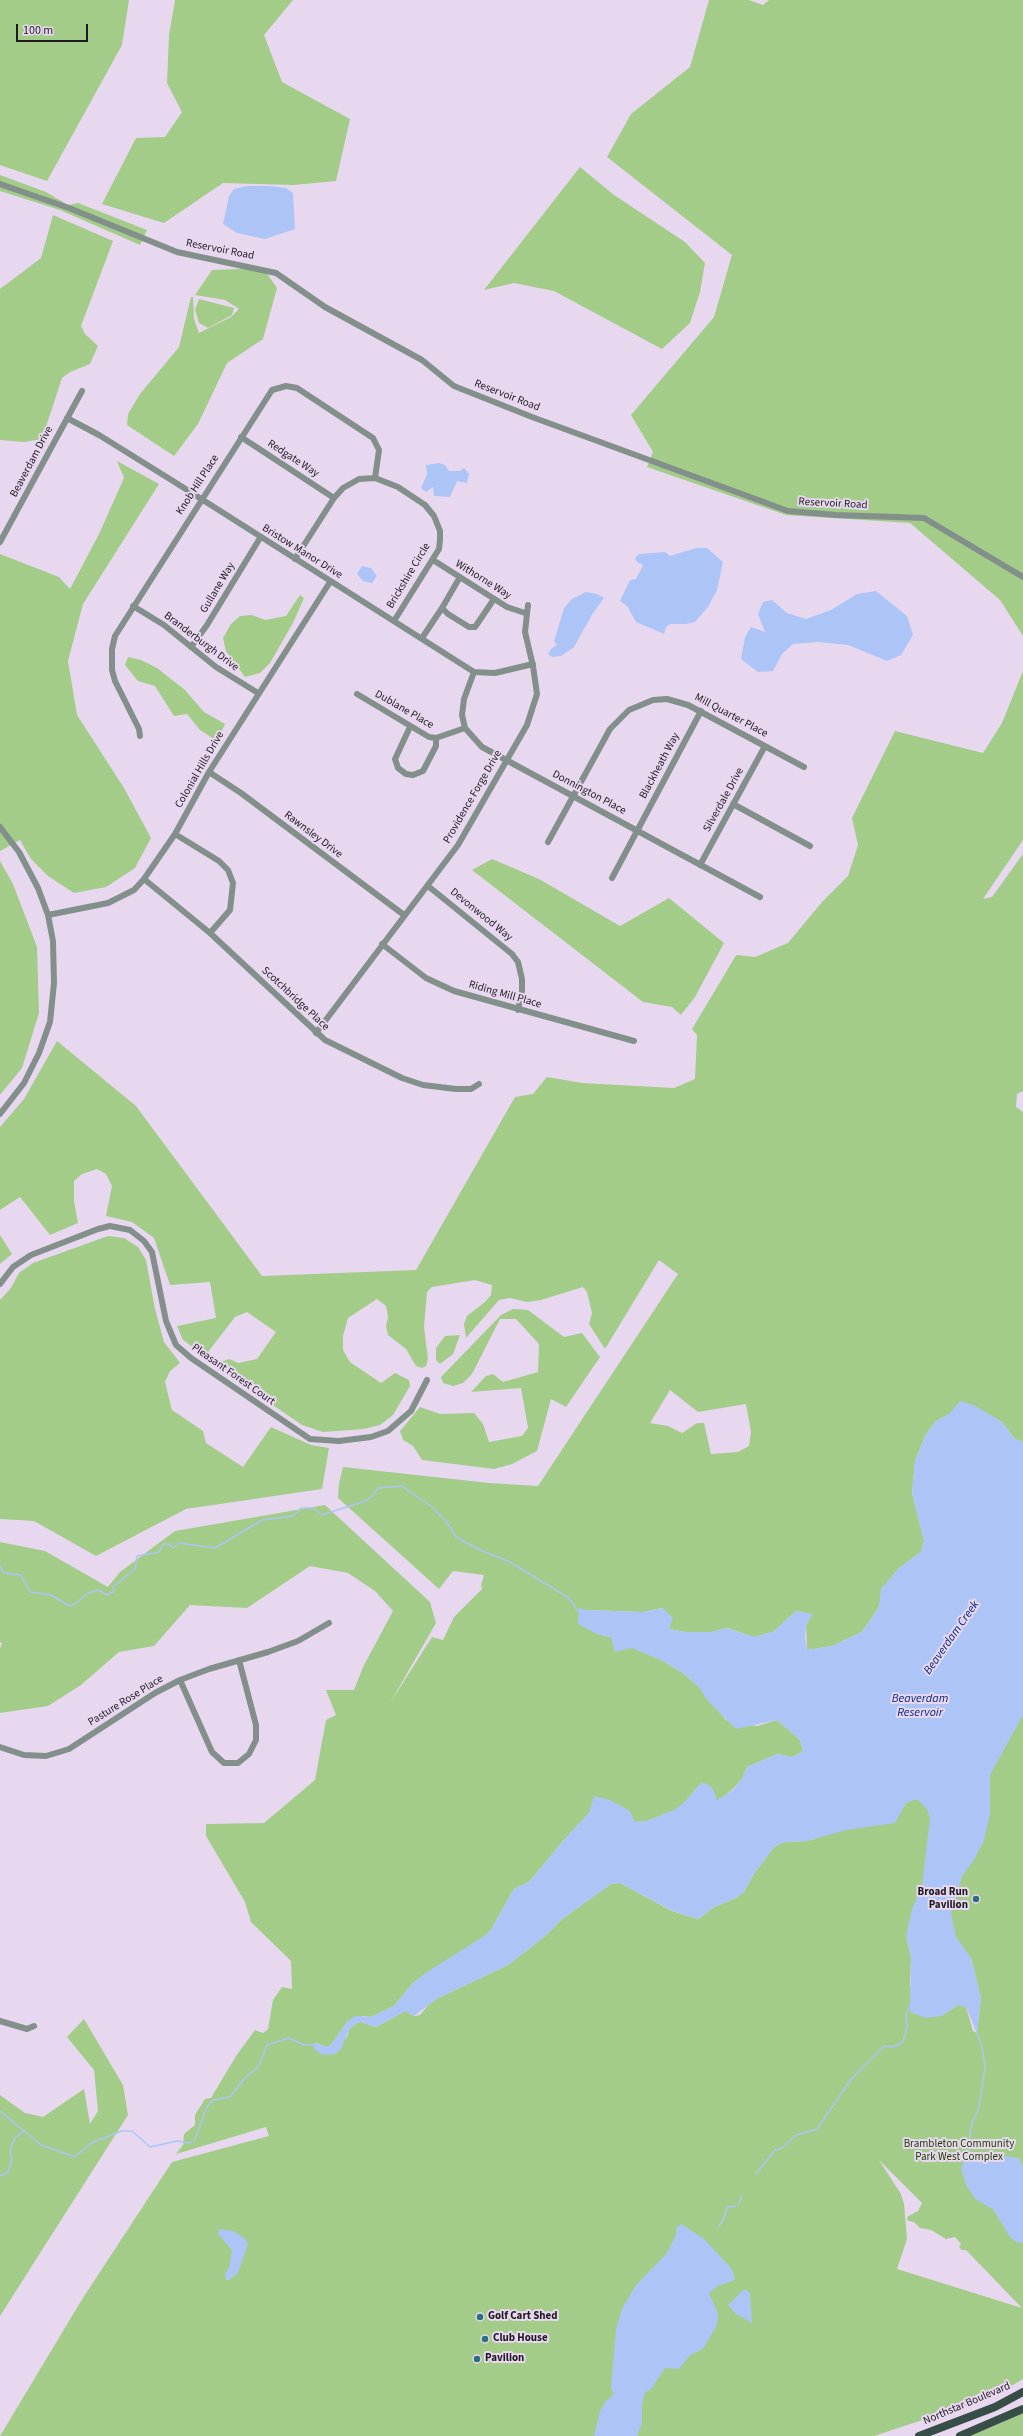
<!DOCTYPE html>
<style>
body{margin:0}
#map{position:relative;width:1023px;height:2436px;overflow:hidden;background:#e8d8ef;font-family:"Source Sans 3",sans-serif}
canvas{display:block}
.scale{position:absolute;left:16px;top:24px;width:72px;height:18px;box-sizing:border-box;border:2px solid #1f1921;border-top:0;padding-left:5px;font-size:12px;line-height:14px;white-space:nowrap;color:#1f1921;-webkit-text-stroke:3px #e8d8ef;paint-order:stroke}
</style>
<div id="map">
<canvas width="1023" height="2436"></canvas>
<div class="scale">100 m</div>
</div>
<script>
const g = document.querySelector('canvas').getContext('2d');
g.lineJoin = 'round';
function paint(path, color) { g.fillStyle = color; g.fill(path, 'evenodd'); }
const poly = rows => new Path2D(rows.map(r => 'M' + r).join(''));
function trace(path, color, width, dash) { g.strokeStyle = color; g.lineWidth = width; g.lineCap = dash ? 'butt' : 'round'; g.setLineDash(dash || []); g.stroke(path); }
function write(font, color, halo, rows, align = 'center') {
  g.font = font + ' "Source Sans 3",sans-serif'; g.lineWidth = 4; g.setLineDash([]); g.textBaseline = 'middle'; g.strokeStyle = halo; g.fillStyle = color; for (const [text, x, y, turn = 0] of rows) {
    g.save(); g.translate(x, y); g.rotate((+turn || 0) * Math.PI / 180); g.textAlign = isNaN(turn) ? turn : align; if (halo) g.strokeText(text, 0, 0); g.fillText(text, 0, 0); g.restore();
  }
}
paint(poly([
 [0,0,129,0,122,45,47,181,0,165],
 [175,0,293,0,264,35,282,82,350,119,336,181,294,185,223,183,164,223,102,204,136,138,165,137,182,112,167,83,169,35],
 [709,0,749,0,763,5,769,0,1023,0,1023,636,1000,600,910,523,786,515,647,467,653,452,631,415,714,317,732,255,607,157,631,114,690,67],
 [580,167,614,195,685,242,705,263,700,292,690,323,662,349,554,291,514,283,484,290],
 [0,175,46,192,68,205,78,203,147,230,140,245,60,210,0,191],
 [53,215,113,241,81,326,85,334,98,346,90,364,70,372,62,378,42,439,24,442,0,440,0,289,41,258],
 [239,269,259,270,268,275,277,288,263,339,227,363,198,424,174,456,127,425,128,414,140,394,179,347,191,297,193,297,194,319,199,333,231,317,239,309,225,300,195,295,212,270],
 [199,299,234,308,232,315,208,328,199,323,195,310],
 [117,461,159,484,83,604,68,661,77,715,124,788,151,838,135,868,106,887,74,893,48,876,31,859,20,840,0,851,0,554,59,577,70,589,99,534,124,478],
 [300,595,304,598,293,623,270,663,260,673,245,677,226,651,223,638,231,624,240,616,252,615,265,620,286,616],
 [128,657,141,660,157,668,185,690,204,712,225,724,217,741,200,730,187,714,174,716,155,686,138,681,125,665],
 [1023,671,1023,840,983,899,992,897,1023,854,1023,1091,1017,1094,1016,1107,1023,1112,1023,1442,1015,1439,1002,1422,989,1415,949,1414,936,1421,926,1434,915,1461,912,1493,924,1541,921,1552,899,1568,882,1589,879,1607,862,1632,832,1646,807,1650,806,1625,812,1614,796,1611,773,1632,754,1637,727,1628,712,1632,685,1632,669,1629,662,1608,643,1612,587,1610,597,1634,611,1637,665,1662,684,1674,698,1686,726,1720,757,1726,777,1720,800,1740,803,1751,793,1757,777,1754,747,1767,742,1779,731,1791,717,1801,701,1783,684,1803,675,1810,647,1821,635,1822,589,1813,563,1841,529,1882,514,1889,489,1933,412,1984,394,2006,371,2017,362,2016,347,2022,331,2045,327,2047,316,2043,323,2055,347,2037,349,2029,357,2023,361,2022,376,2027,405,2011,414,2016,420,2015,429,2004,438,1998,508,1965,544,1937,562,1919,611,1884,620,1883,672,1911,698,1919,714,1907,736,1898,744,1892,753,1875,774,1847,785,1842,807,1841,901,1811,906,1803,912,1800,918,1799,924,1805,1023,1607,1023,2379,992,2397,874,2436,0,2436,81,2301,172,2162,269,2136,266,2127,176,2154,183,2145,184,2134,195,2125,195,2115,205,2099,211,2098,236,2056,255,2030,263,2033,268,2029,273,2000,282,1987,292,1989,291,1961,251,1922,245,1902,206,1836,206,1824,264,1823,315,1780,326,1720,336,1715,326,1690,354,1690,363,1667,393,1611,375,1591,348,1573,310,1566,247,1608,190,1605,154,1646,119,1652,81,1685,48,1706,0,1713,0,1649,2,1643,0,1642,0,1542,45,1551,108,1587,120,1572,175,1531,325,1505,430,1602,436,1623,390,1703,432,1637,443,1640,454,1617,482,1589,481,1585,484,1575,453,1571,439,1589,338,1498,339,1483,343,1467,489,1483,538,1486,678,1274,659,1260,605,1349,589,1324,592,1313,587,1292,583,1287,541,1300,527,1302,510,1298,499,1300,466,1338,464,1324,467,1316,485,1302,491,1295,492,1285,475,1280,432,1287,427,1292,424,1327,428,1359,426,1366,422,1368,416,1366,406,1349,388,1335,386,1326,388,1317,386,1306,377,1299,348,1318,343,1336,343,1350,350,1362,381,1383,395,1373,409,1380,410,1386,393,1415,380,1425,364,1429,323,1432,302,1425,220,1369,221,1362,229,1359,238,1363,257,1359,276,1332,247,1312,235,1317,205,1356,183,1340,177,1326,216,1318,210,1282,170,1285,154,1238,132,1222,106,1216,112,1186,106,1174,97,1169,82,1174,74,1181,74,1201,78,1223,50,1235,20,1197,0,1210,0,1127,24,1099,57,1041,136,1106,262,1276,416,1270,515,1097,533,1094,547,1077,582,1083,674,1088,695,1079,697,1035,692,1029,735,957,737,955,755,957,788,943,822,902,848,876,858,845,852,818,895,731,983,753,1002,723],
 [670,1390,698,1412,746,1404,751,1432,749,1446,738,1452,711,1454,704,1423,697,1423,682,1433,668,1426,650,1423],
 [907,1940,971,1958,981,1998,977,2033,973,2031,966,2007,958,2005,941,2016,910,1987,911,1957],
 [879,2160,922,2203,918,2211,907,2217,908,2221,914,2222,920,2228,931,2230,946,2239,955,2237,961,2244,959,2247,962,2250,966,2250,1022,2308,897,2269,907,2239,904,2204,901,2194],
 [492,859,539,879,620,926,669,898,724,943,695,997,681,1015,672,1007,643,1002,472,870],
 [0,861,13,884,37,947,39,1013,22,1068,0,1095],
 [0,1235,12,1254,0,1264],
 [108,1236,124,1238,138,1247,146,1260,155,1309,164,1342,180,1363,170,1371,165,1382,172,1410,203,1431,206,1443,243,1467,271,1427,311,1445,329,1448,322,1489,186,1509,96,1556,34,1521,0,1519,0,1300,11,1288,19,1273,33,1263],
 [513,1309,528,1310,564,1337,582,1333,600,1357,566,1407,551,1399,537,1451,512,1464,494,1469,422,1460,413,1446,403,1440,400,1431,420,1407,440,1414,474,1413,483,1424,489,1442,522,1436,528,1428,521,1388,471,1392,486,1376,493,1374,503,1382,538,1372,539,1344,516,1319,500,1319,472,1374,463,1383,453,1386,443,1383,441,1377,501,1315],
 [460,1335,453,1354,440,1364,436,1360,436,1348,445,1336],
 [84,2019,123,2085,128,2115,0,2316,0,2095,25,2113,43,2117,84,2089,90,2124,98,2111,94,2070,67,2037],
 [1023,2412,1023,2436,969,2436,1001,2423]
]), '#a3cc89');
paint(poly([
 [246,186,271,186,286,188,293,193,295,229,265,239,237,233,223,224,229,196,234,189],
 [439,463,445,465,449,471,460,471,464,468,469,474,467,483,457,481,450,497,434,496,433,487,426,492,421,488,427,474,426,465],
 [696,548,707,548,723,562,717,590,708,607,695,622,686,624,670,624,666,627,664,634,636,622,627,606,620,601,630,580,636,579,643,565,637,562,635,558,639,554,665,552,670,556],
 [362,566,371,568,377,576,372,583,363,581,357,574],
 [876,591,907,616,913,635,901,655,887,661,848,645,818,642,793,644,782,654,773,671,758,672,741,659,745,637,751,627,765,632,758,614,763,602,772,600,787,613,806,619,831,610,857,594],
 [586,592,597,594,604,598,593,613,574,647,561,656,552,657,548,654,551,649,557,645,554,641,564,608,572,599],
 [960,1401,974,1405,1002,1422,1015,1439,1023,1442,1023,1715,990,1775,990,1814,984,1840,974,1860,962,1876,951,1914,956,1937,971,1958,981,1998,977,2034,966,2007,958,2005,941,2016,926,2018,910,2012,911,1957,906,1936,912,1909,922,1886,930,1818,927,1809,917,1799,906,1803,895,1823,846,1830,807,1841,785,1842,774,1847,753,1875,744,1892,736,1898,714,1907,698,1919,673,1911,620,1883,611,1884,562,1919,544,1937,508,1965,438,1998,414,2016,405,2011,376,2027,361,2022,357,2023,349,2029,341,2049,335,2054,323,2055,315,2050,313,2045,315,2043,327,2047,331,2045,347,2022,355,2016,371,2017,394,2006,412,1984,424,1974,489,1933,514,1889,529,1882,563,1841,589,1813,594,1796,610,1800,630,1811,635,1822,647,1821,674,1810,684,1803,701,1783,708,1784,714,1791,717,1800,732,1791,742,1779,747,1767,777,1754,793,1757,803,1751,800,1740,777,1720,736,1729,708,1701,698,1686,684,1674,665,1662,632,1648,615,1652,611,1637,597,1634,578,1624,579,1608,587,1610,643,1612,663,1608,673,1618,669,1629,685,1632,712,1632,726,1628,754,1637,773,1632,796,1611,813,1614,806,1625,805,1637,807,1650,832,1646,862,1632,879,1607,881,1589,899,1568,921,1552,924,1541,912,1493,915,1461,926,1434,936,1421,949,1414],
 [998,2155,1019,2158,1023,2167,1023,2242,1018,2243,1010,2237,993,2209,976,2200,966,2185,961,2168,965,2157],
 [681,2224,704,2239,732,2269,735,2280,718,2286,709,2293,718,2314,717,2325,703,2349,690,2355,679,2369,665,2368,651,2389,645,2393,642,2404,642,2423,637,2436,594,2436,600,2411,605,2402,615,2393,613,2393,611,2388,616,2329,622,2309,636,2285,667,2253,676,2235,677,2227],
 [219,2229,234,2231,245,2239,248,2244,238,2273,229,2280,226,2280,225,2274,229,2268,232,2250,218,2234],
 [743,2290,747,2290,750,2293,752,2323,736,2314,728,2305]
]), '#adc5f6');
trace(poly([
 [0,1566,3,1573,21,1575,30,1592,51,1595,69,1606,75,1604,88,1593,98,1590,107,1595,113,1592,114,1586,135,1569,137,1556,159,1552,163,1544,169,1544,173,1548,179,1543,215,1548,262,1520,293,1516,301,1508,313,1508,322,1515,365,1501,372,1496,378,1488,402,1486,432,1507,446,1521,456,1537,480,1550,510,1562,569,1598,580,1614],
 [977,2033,982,2046,985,2067,979,2107],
 [0,2111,41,2145,75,2157,91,2143,122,2131,132,2131,150,2147,177,2141,190,2143,195,2139,207,2107,213,2100,230,2097,246,2077,258,2067,267,2045,289,2038,304,2045,314,2045],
 [971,2157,969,2144,972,2122,979,2109],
 [756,2174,775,2150,782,2148,796,2135,817,2129,852,2078,884,2046,893,2047,903,2042,907,2027,906,2015,910,2005],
 [0,2176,8,2172,12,2160,10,2152,12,2144,16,2137,23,2132],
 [739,2204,742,2195],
 [719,2226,725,2216,727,2207,736,2206]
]), '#adc5f6', 1.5);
trace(poly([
 [0,184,69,208,177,252,276,273,325,307,422,360,454,386,532,417,788,511,836,515,924,518,1023,577],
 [67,418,99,435,173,481,474,672,495,673,533,664],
 [241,437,334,498],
 [0,542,82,391],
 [295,559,334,498,343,488,359,479,375,478,398,487,425,505,434,516,440,531,440,540,439,549,394,621],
 [433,560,507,607,525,613],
 [460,577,442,608,448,614,469,627,475,627,494,599],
 [133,606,164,625,216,667,258,693],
 [422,638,442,608],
 [191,647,207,625,260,538],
 [474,672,464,699,462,715,465,728,482,747,760,897],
 [357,694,429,737,436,738,465,728],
 [410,727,395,759,398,768,406,774,413,775,423,771,436,746,436,738],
 [140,736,139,729,115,681,112,670,112,649,115,636,272,390,286,386,297,388,373,438,379,450,375,478],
 [209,772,241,793,404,915],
 [733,804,810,846],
 [0,827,19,852,38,888,48,915,53,941,54,983,50,1022,39,1053,24,1083,0,1114],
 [175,834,219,861,228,870,233,883,230,910,210,933],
 [548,842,610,729,629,710,653,700,667,699,688,705,804,767],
 [700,865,765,746],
 [612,878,701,711],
 [144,879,210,933,325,1040,402,1078,423,1085,456,1089,471,1089,479,1084],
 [428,886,512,954,518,962,522,979,522,991,518,1010],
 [48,915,108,903,134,890,144,879,175,834,209,772,330,582],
 [382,944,426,978,454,991,634,1041],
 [316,1033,458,845,527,725,537,694,533,666,525,632,528,605],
 [0,1284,13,1267,31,1255,98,1229,110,1226,130,1230,144,1241,152,1252,166,1321,176,1345,191,1358,310,1439,339,1441,371,1437,388,1431,411,1411,427,1380],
 [180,1680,212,1752,224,1763,238,1763,249,1754,256,1740,256,1725,239,1660],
 [0,1747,24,1755,46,1756,69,1749,155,1693,180,1680,209,1669,268,1652,298,1641,329,1623],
 [0,2021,27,2029,34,2026]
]), '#828f8b', 6);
trace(poly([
 [919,2436,995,2407,1023,2392],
 [960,2436,1023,2409]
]), '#374d48', 8);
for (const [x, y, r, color] of [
 [976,1899,4,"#2b6e80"],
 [480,2317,4,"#2b6e80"],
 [485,2339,4,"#2b6e80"],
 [477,2359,4,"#2b6e80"]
]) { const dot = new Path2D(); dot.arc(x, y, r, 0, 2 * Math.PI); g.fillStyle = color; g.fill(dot); trace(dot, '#e8d8ef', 1.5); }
write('11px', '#1f1921', '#e8d8ef', [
 ["Reservoir Road",220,250,11],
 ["Reservoir Road",507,396,21],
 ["Redgate Way",293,459,33],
 ["Beaverdam Drive",32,462,-62],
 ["Knob Hill Place",198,485,-57],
 ["Reservoir Road",833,504,3],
 ["Bristow Manor Drive",302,552,32],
 ["Brickshire Circle",409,576,-59],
 ["Withorne Way",483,580,32],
 ["Gullane Way",218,588,-59],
 ["Branderburgh Drive",201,642,37],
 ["Dublane Place",404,710,30],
 ["Mill Quarter Place",731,716,28],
 ["Blackheath Way",660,766,-62],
 ["Colonial Hills Drive",200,770,-60],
 ["Donnington Place",589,793,28],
 ["Providence Forge Drive",473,797,-60],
 ["Silverdale Drive",724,800,-61],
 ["Rawnsley Drive",313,835,37],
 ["Devonwood Way",481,915,39],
 ["Riding Mill Place",505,995,16],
 ["Scotchbridge Place",295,999,43],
 ["Pleasant Forest Court",233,1375,35],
 ["Pasture Rose Place",126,1701,-32],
 ["Northstar Boulevard",967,2404,-23]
]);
write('bold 11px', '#1f1921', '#e8d8ef', [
 ["Broad Run",968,1893,"right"],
 ["Pavilion",968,1906,"right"],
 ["Golf Cart Shed",488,2317],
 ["Club House",493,2339],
 ["Pavilion",485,2359]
], 'left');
write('11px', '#203e02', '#e8d8ef', [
 ["Brambleton Community",959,2145],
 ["Park West Complex",959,2158]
]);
write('italic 12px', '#05237c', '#e8d8ef', [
 ["Beaverdam Creek",952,1638,-55],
 ["Beaverdam",920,1699],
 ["Reservoir",920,1713]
]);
</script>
